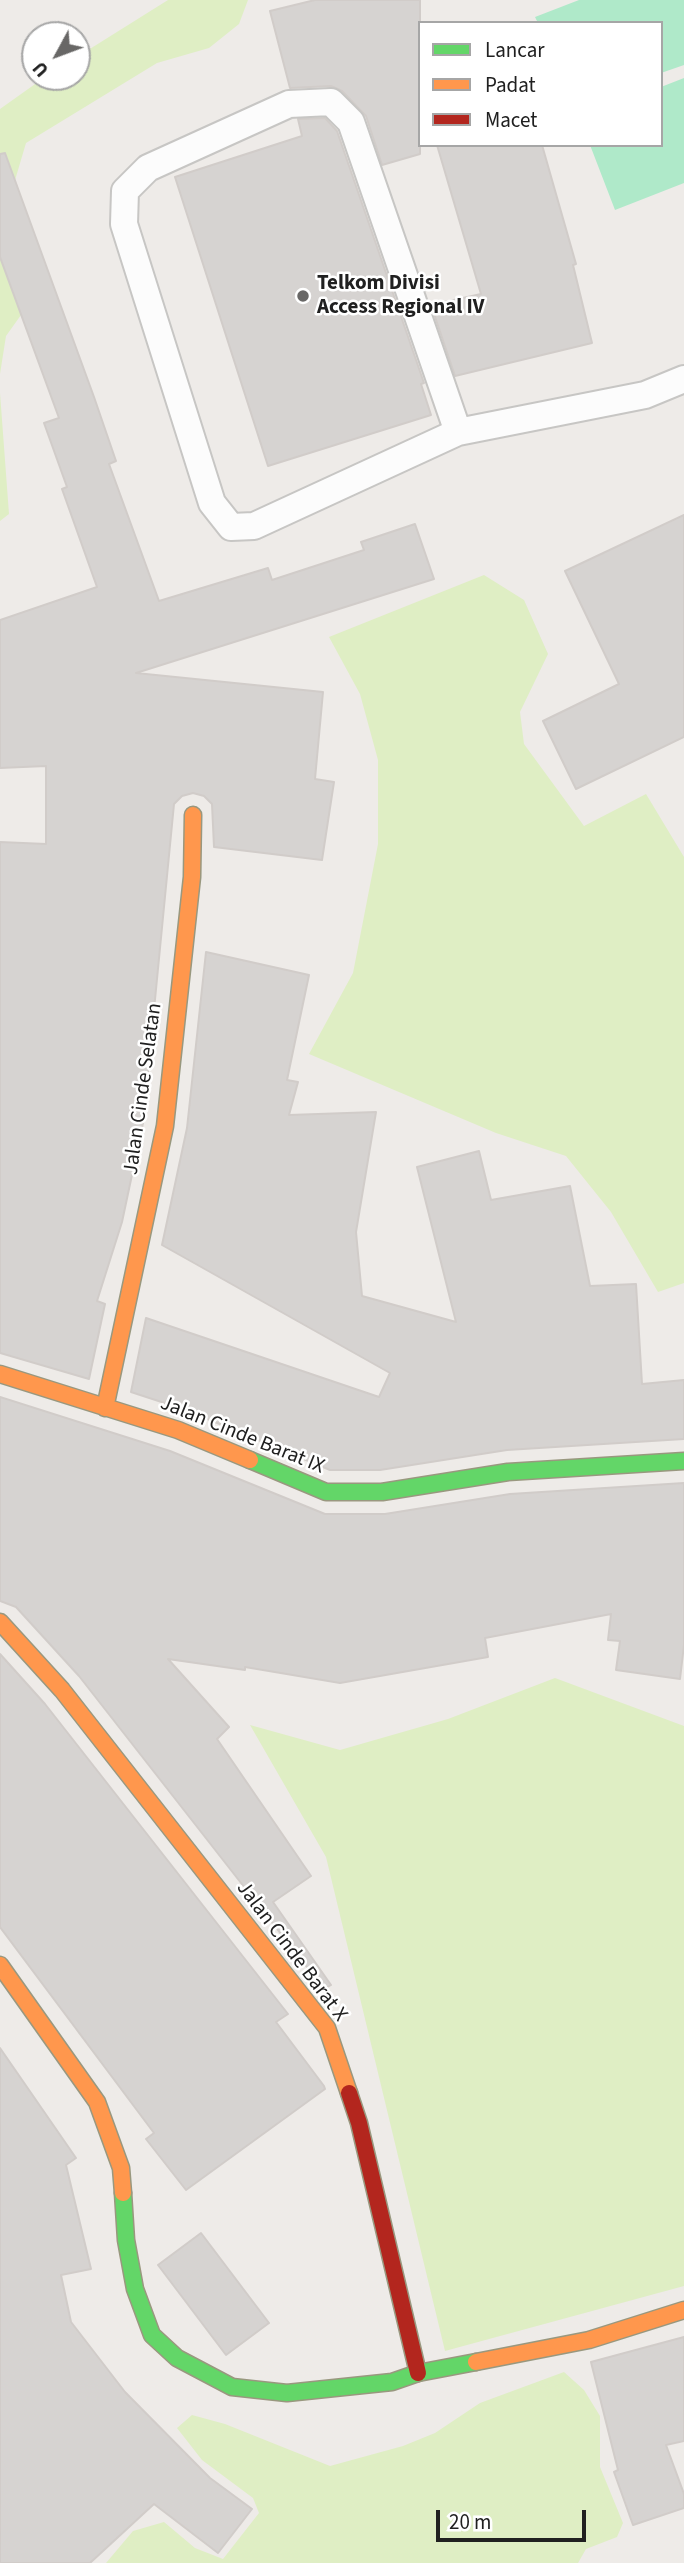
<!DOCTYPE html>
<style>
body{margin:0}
#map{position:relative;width:684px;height:2563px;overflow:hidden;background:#eeebe8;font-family:"Source Sans 3",sans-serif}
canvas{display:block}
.legend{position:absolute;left:418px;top:21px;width:245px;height:126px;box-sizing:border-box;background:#fff;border:2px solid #a6a6a6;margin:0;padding:9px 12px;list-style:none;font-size:21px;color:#202020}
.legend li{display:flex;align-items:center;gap:14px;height:35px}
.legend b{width:35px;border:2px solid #a6a6a6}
.north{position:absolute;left:21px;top:21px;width:70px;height:70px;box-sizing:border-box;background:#fff;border:2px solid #a6a6a6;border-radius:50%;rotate:229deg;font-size:19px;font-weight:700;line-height:28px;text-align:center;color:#202020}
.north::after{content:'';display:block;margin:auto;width:24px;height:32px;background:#686766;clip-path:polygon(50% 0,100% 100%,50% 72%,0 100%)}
.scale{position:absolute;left:436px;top:2510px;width:150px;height:32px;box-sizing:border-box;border:4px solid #202020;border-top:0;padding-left:9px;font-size:21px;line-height:24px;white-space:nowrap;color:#202020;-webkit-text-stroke:5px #fff;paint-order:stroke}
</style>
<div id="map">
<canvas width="684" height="2563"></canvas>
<ul class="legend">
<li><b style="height:9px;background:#63d668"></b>Lancar</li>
<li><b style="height:9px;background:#ff974d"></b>Padat</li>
<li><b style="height:9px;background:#b3261e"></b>Macet</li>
</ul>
<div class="north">U</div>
<div class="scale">20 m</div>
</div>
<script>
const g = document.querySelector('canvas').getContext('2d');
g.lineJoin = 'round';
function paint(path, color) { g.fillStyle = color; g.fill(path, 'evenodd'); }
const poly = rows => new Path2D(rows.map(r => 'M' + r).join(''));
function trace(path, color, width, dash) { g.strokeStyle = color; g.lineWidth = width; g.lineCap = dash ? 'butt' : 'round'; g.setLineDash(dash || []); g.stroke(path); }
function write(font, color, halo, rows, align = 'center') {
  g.font = font + ' "Source Sans 3",sans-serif'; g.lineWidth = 5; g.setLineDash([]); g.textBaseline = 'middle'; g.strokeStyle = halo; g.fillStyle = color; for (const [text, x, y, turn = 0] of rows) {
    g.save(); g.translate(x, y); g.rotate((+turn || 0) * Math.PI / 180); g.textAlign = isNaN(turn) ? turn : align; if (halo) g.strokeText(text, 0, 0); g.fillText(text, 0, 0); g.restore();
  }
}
paint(poly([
 [168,0,248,0,239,24,209,48,157,63,26,143,13,187,36,294,6,336,0,374,0,109,45,77,77,77,77,57],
 [0,393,9,514,0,521],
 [484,575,524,600,548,654,520,712,524,744,584,826,646,794,684,857,684,1283,658,1292,611,1212,566,1156,496,1133,309,1054,353,973,378,844,378,760,360,694,329,637],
 [555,1678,684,1726,684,2286,445,2351,326,1857,250,1725,340,1750,448,1719],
 [564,2372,584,2390,600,2416,600,2467,623,2523,617,2537,586,2549,578,2563,106,2563,133,2531,164,2522,195,2548,223,2559,259,2513,253,2498,202,2460,177,2428,192,2415,225,2424,330,2466,403,2446,435,2433,480,2403]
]), '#dfeec4');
paint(poly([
 [579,0,684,0,684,65,661,73,661,23,538,23,535,17],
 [684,78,684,183,615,210,590,145,661,145,661,87]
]), '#afe9c9');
const building = poly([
 [315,0,420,0,420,154,382,165,366,116,342,91,331,86,290,88,270,11,315,0],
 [325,118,337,131,424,383,421,384,431,415,268,466,175,177,302,136,298,119,325,118],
 [437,145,542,145,576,264,573,265,592,343,455,376,431,305,481,294,437,145],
 [5,153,94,397,116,461,109,464,159,601,268,568,272,580,364,550,361,542,415,524,434,579,136,673,323,692,315,779,334,782,322,860,214,847,212,804,204,796,193,793,182,796,174,804,143,1123,122,1222,97,1301,105,1304,89,1379,0,1353,0,842,46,844,46,766,0,768,0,620,97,587,62,489,67,487,44,423,59,418,0,257,0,154,5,153],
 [684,515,684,737,576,789,543,721,619,684,565,571,684,515],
 [206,952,309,975,287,1080,298,1082,289,1115,376,1112,356,1232,362,1296,456,1322,417,1167,479,1151,491,1200,570,1186,590,1286,636,1284,642,1384,684,1380,684,1439,507,1450,380,1470,330,1470,186,1410,131,1392,146,1318,379,1397,390,1373,162,1245,187,1128,206,952],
 [0,1397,170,1451,325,1514,385,1514,510,1494,684,1483,684,1645,680,1679,616,1670,620,1641,608,1640,611,1614,485,1638,488,1657,340,1683,245,1667,245,1670,168,1659,229,1727,217,1739,311,1876,273,1902,331,1985,324,1989,79,1676,16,1607,0,1601,0,1397],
 [0,1654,45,1704,288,2014,276,2022,324,2086,325,2089,186,2190,146,2139,154,2133,0,1927,0,1654],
 [0,2048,76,2158,66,2165,91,2269,61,2275,71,2322,125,2392,210,2478,252,2509,218,2553,154,2504,90,2563,0,2563,0,2048],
 [201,2233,269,2323,226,2355,158,2265,201,2233],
 [684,2337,684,2441,666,2445,684,2494,684,2508,633,2525,614,2472,618,2470,591,2362,684,2337]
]);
paint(building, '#d6d3d1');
trace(building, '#d1ccc9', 2);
const lane = poly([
 [458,432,351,122,331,102,289,104,148,168,125,191,124,224,212,503,231,527,254,526,458,432,645,395,684,379]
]);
const fast = poly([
 [250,1460,326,1492,382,1492,508,1472,684,1461],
 [123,2193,126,2240,135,2289,152,2335,177,2358,232,2387,287,2393,392,2382,418,2373,476,2362]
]);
const slow = poly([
 [0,1374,178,1430,250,1460],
 [105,1408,165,1126,192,877,193,815],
 [0,1622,62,1690,327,2028,349,2093],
 [0,1965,97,2102,121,2168,123,2193],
 [476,2362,589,2340,684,2310]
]);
const jam = poly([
 [349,2093,359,2123,418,2373]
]);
trace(lane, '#c7c6c4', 30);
trace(fast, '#99987f', 19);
trace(slow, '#99987f', 19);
trace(jam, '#99987f', 19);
trace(lane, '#fcfcfc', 26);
trace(fast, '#63d668', 16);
trace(slow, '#ff974d', 16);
trace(jam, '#b3261e', 16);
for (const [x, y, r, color] of [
 [303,296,7,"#686766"]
]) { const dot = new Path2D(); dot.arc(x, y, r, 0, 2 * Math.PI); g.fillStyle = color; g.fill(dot); trace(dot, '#fff', 2.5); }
write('bold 21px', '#202020', '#fff', [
 ["Telkom Divisi",317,284],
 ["Access Regional IV",317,308]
], 'left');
write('21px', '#202020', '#fff', [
 ["Jalan Cinde Selatan",144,1089,-82],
 ["Jalan Cinde Barat IX",242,1436,22],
 ["Jalan Cinde Barat X",291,1952,53]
]);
</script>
